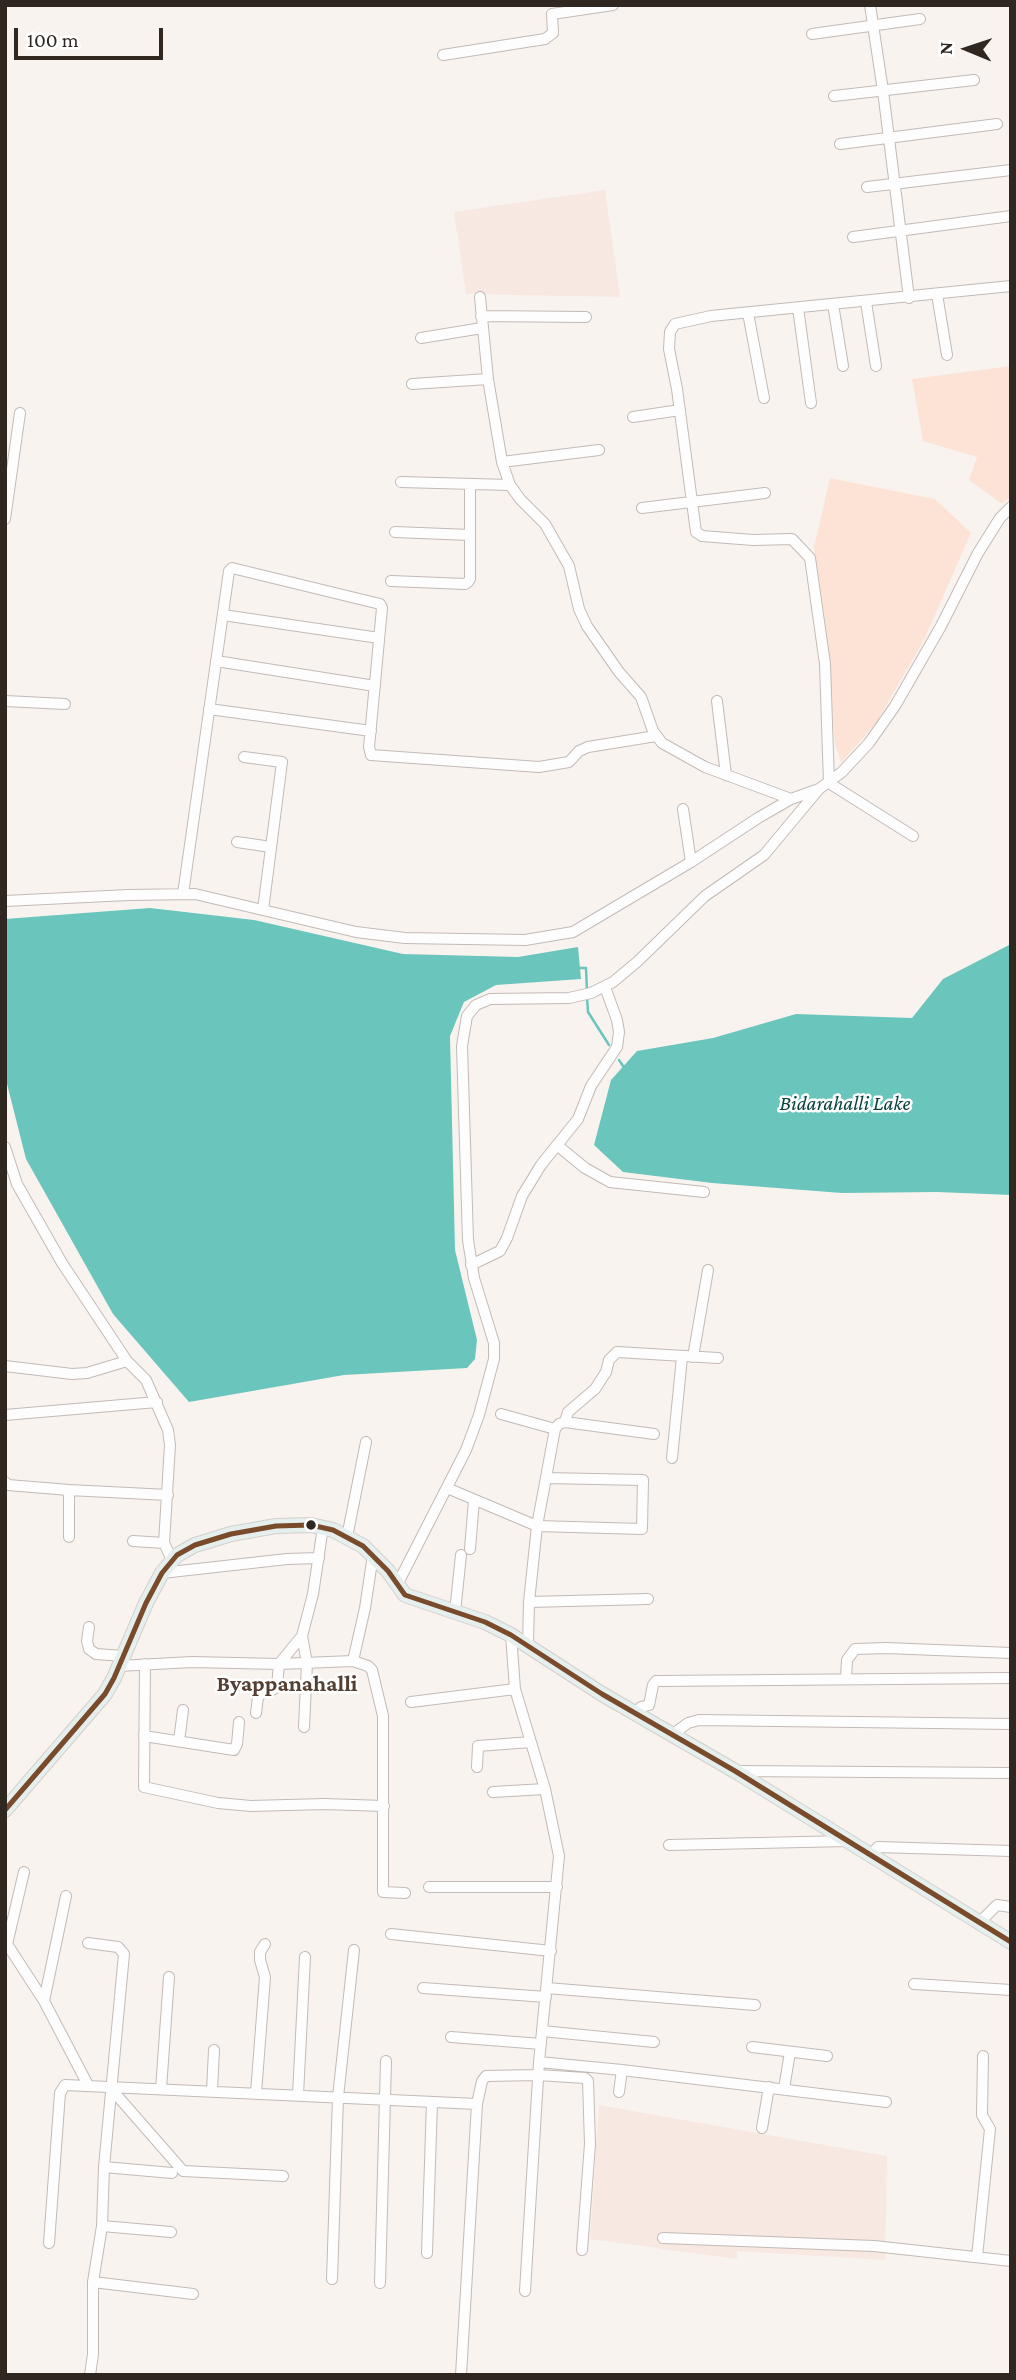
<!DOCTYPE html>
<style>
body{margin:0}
#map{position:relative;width:1016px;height:2380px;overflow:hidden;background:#f9f3f0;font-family:"Crimson Pro",serif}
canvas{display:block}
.frame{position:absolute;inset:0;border:7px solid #312721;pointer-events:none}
.north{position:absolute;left:932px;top:14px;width:70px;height:70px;-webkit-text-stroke:5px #fff;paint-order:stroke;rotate:272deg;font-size:19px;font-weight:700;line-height:28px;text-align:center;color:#312721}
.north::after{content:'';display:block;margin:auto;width:24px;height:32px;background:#312721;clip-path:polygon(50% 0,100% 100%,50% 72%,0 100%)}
.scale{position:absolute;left:14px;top:28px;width:149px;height:32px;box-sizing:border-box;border:4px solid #312721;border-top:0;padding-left:9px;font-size:21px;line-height:24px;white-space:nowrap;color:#312721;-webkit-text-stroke:5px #fff;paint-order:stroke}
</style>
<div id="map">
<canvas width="1016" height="2380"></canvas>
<div class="frame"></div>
<div class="north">N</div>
<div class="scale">100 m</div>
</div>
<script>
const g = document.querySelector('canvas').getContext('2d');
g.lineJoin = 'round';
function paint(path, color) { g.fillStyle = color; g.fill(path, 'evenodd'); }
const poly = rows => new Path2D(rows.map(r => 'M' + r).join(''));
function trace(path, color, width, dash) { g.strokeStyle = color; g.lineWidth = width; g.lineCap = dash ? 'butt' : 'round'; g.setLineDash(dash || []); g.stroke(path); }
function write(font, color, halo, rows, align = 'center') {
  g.font = font + ' "Crimson Pro",serif'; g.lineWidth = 5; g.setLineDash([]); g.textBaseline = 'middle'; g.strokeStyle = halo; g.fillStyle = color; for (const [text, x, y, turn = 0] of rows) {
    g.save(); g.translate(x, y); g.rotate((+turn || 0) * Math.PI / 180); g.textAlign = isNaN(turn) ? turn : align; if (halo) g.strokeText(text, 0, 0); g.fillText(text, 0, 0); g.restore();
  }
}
paint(poly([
 [605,190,620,297,466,294,454,212],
 [599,2105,887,2156,885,2260,737,2251,737,2259,590,2239]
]), '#f7e8e1');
paint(poly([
 [1011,366,1011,496,1002,504,969,480,977,457,923,441,912,379],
 [830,478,935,499,971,533,924,640,876,723,841,763,835,744,825,620,814,547]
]), '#fce3d6');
paint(poly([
 [150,908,254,920,403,954,518,957,578,947,581,979,496,985,464,1002,450,1036,455,1250,477,1340,475,1359,467,1368,344,1375,189,1402,113,1314,26,1159,5,1076,5,919],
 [1011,944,1011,1195,937,1192,842,1193,712,1183,623,1172,594,1145,611,1080,637,1051,713,1038,796,1014,912,1018,943,979]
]), '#6ac5bc');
trace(poly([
 [578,968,586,968,587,991],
 [587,998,588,1012,609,1045],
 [619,1060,625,1069]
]), '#6ac5bc', 2.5);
const minor = poly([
 [870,5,883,91,909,298],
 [812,34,920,19],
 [443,55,545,39,553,33,552,14,613,5],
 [834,96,974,80],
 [840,144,997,124],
 [867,187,1011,170],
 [853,237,1011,216],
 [937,294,947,355],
 [480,297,488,379,502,462,510,485,520,499,545,524,569,566,579,609,587,626,619,672,641,697,653,731,662,743,705,767,791,799],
 [866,302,876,366],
 [833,304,843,366],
 [798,308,811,403],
 [748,313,764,398],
 [481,316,586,317],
 [421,338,482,328],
 [412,384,488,379],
 [633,417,680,410],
 [502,462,599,450],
 [401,482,510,485],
 [642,508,765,493],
 [5,519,20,413],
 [395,532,470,535],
 [391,581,465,584,468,582,470,579,470,485],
 [223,615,379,638],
 [216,661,375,686],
 [5,701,65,704],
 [717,701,726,775],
 [209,709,371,731],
 [244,757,282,762,263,910],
 [683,809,691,862],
 [913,836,829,783,825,664,810,558,792,539,753,540,702,536,696,532,677,389,669,349,670,332,675,324,711,316,1011,286],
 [237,842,271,847],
 [183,894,229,571,232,568,380,604,382,608,369,747,371,755,539,767,569,762,579,751,588,747,656,736],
 [5,901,128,895,195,894,356,932,405,938,525,940,573,932,691,862,758,818,791,799,819,789,842,772,869,743,895,706,941,626,978,553,1000,518,1011,507],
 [558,1146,585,1168,610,1182,704,1192],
 [5,1147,17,1184,62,1263,127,1361,146,1380,168,1430,170,1445,164,1543,172,1560],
 [471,1265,500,1251,507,1238,522,1196,541,1165,578,1119,591,1086,617,1047,619,1032,617,1020,605,987],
 [693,1357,708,1270],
 [5,1366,72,1374,87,1373,127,1361],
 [501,1414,555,1429],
 [5,1415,157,1402],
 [565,1422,568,1412,595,1389,606,1372,609,1360,617,1352,718,1358],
 [672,1458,682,1357],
 [5,1482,8,1485,69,1490,168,1495],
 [447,1488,537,1526,642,1529,643,1480,546,1478],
 [69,1537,69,1490],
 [347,1537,366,1442],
 [133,1541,164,1543],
 [470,1549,474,1500],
 [162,1573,287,1559,319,1558],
 [397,1585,466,1450,479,1415,494,1359,494,1343,474,1278,468,1240,462,1046,467,1016,476,1005,490,999,569,998,591,993,613,982,637,962,705,896,764,855,819,789],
 [529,1602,648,1599],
 [455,1612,461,1555],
 [89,1627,87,1641,89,1649,96,1654,123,1656],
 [511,1635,515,1689,545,1789,559,1856,539,2062,525,2291],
 [528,1644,529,1602,537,1526,555,1429,559,1424,565,1422,654,1434],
 [353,1661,365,1608,373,1555],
 [145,1664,144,1787,218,1803,251,1806,324,1804,384,1806],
 [119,1666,192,1662,279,1664,353,1661,368,1666,372,1670,383,1716,383,1892,405,1893],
 [846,1678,847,1660,855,1649,886,1648,1011,1653],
 [411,1702,515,1689],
 [256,1713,258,1697,262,1693,274,1689,277,1686,279,1664,302,1636],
 [635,1714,641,1707,649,1705,653,1685,656,1681,1011,1678],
 [304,1727,307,1663,302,1636,313,1594,323,1527],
 [672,1735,688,1723,699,1720,1011,1724],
 [144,1736,234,1750,237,1744,239,1722],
 [179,1741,183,1710],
 [477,1767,478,1746,531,1742],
 [735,1771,1011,1773],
 [493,1792,545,1789],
 [669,1845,848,1841],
 [870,1855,878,1847,1011,1851],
 [429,1887,557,1887],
 [980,1922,997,1905,1011,1907],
 [391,1934,551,1951],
 [5,1941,44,2001,88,2085],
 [88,1943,118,1947,124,1954,104,2167,102,2226,93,2282,93,2354,90,2375],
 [7,1944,24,1872],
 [914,1984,1011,1990],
 [423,1988,546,1997],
 [547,1988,755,2005],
 [44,2001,66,1896],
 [542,2031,654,2042],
 [451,2037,541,2044],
 [752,2047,827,2056],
 [539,2062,622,2070,886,2102],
 [161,2089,169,1977],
 [784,2089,790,2052],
 [113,2091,183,2171,283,2176],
 [212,2091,214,2050],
 [619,2092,622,2070],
 [256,2093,265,1977,260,1960,260,1952,265,1944],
 [298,2095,305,1957],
 [762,2128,769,2087],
 [104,2167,172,2173],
 [102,2226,171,2232],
 [663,2238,874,2246,1011,2261],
 [49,2243,60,2093,65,2085,477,2104],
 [427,2253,432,2102],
 [977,2257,990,2129,982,2115,983,2056],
 [332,2279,338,2097,354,1950],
 [93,2282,193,2294],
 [380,2283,386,2061],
 [461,2375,477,2104,482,2081,486,2076,538,2075,585,2078,588,2081,590,2144,582,2250]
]);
const major = poly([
 [5,1810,105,1694,114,1678,146,1603,162,1573,177,1555,195,1545,231,1534,276,1526,311,1525,333,1530,363,1546,388,1571,405,1595,485,1622,511,1635,602,1694,735,1771,1011,1942]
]);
trace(minor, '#c2bab6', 12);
trace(major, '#d3d0cd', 16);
trace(minor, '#fefdfd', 10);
trace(major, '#e5efed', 14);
trace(poly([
 [5,1810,105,1694,114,1678,146,1603,162,1573,177,1555,195,1545,231,1534,276,1526,311,1525,333,1530,363,1546,388,1571,405,1595,485,1622,511,1635,602,1694,735,1771,1011,1942]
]), '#7a4b2a', 5);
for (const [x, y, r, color] of [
 [311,1525,6,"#312721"]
]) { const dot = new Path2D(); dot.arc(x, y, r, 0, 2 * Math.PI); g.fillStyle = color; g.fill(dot); trace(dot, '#fff', 2.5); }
write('italic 21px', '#07423d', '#fff', [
 ["Bidarahalli Lake",845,1104]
]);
write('bold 23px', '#543f33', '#fff', [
 ["Byappanahalli",287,1684]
]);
</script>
